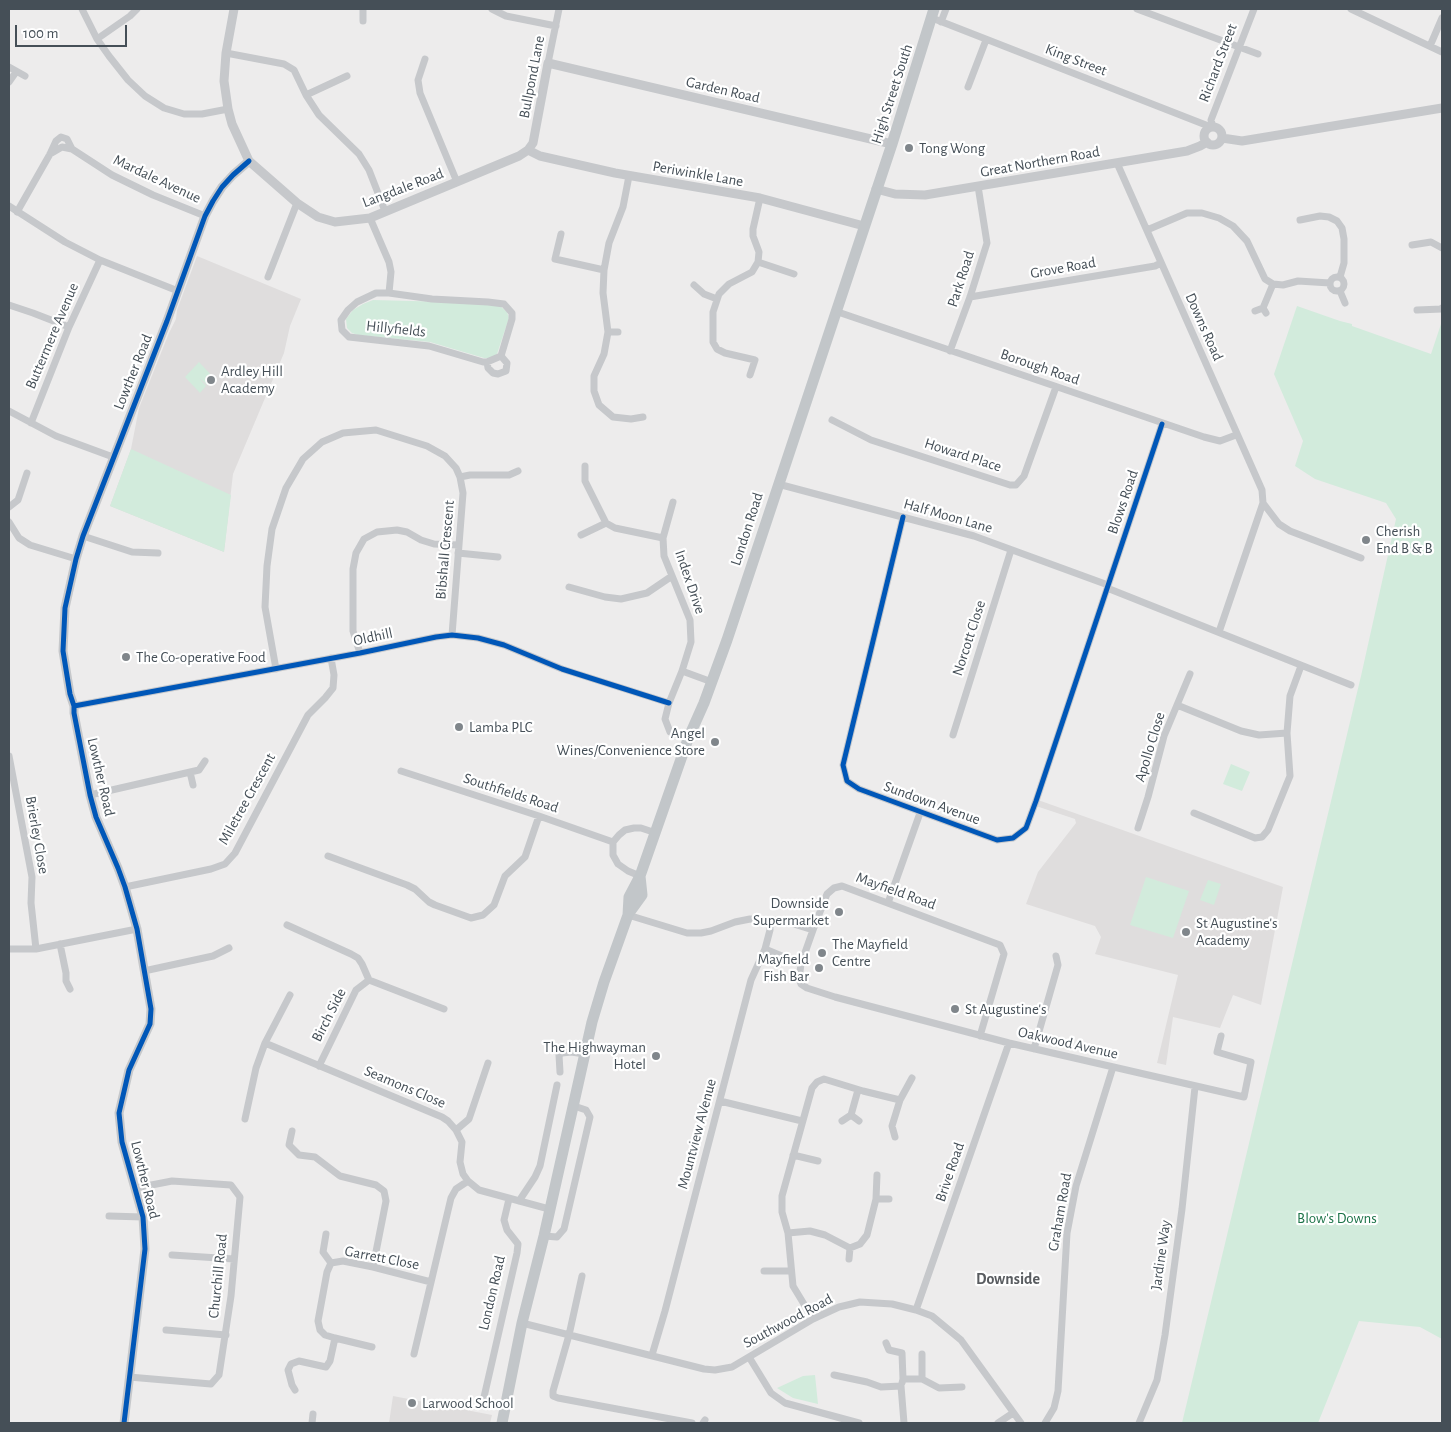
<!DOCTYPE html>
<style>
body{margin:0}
#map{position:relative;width:1451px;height:1432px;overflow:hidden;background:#edecec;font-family:"Alegreya Sans",sans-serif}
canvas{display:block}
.frame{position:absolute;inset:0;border:10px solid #454f57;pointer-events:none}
.scale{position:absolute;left:15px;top:25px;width:112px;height:22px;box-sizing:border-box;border:2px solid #454f57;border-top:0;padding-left:6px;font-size:15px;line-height:18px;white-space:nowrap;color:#454f57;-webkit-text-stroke:4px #fff;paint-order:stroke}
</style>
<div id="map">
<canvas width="1451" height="1432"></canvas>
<div class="frame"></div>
<div class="scale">100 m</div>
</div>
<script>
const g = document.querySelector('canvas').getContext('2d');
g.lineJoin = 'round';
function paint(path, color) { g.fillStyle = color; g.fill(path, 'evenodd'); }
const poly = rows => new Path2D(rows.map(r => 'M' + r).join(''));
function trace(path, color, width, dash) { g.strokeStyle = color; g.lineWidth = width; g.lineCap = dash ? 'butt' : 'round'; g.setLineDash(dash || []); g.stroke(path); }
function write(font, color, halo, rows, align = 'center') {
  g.font = font + ' "Alegreya Sans",sans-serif'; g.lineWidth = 4.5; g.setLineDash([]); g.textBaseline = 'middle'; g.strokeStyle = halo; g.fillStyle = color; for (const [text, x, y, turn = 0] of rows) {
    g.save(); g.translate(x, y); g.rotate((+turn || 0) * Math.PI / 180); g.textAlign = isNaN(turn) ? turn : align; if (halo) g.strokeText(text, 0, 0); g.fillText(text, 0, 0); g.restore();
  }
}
paint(poly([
 [197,256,301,299,290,326,284,353,233,474,224,552,110,506,131,449,139,408,169,333,176,319,177,310],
 [1038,800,1283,887,1261,1005,1233,995,1220,1028,1173,1017,1166,1065,1157,1063,1178,975,1095,954,1101,937,1095,926,1026,904,1038,872,1076,823,1075,819,1036,806],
 [393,1396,492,1415,490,1423,389,1423]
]), '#dfdddd');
paint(poly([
 [373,300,488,303,500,306,507,312,509,318,497,354,491,358,484,358,430,342,358,335,352,333,347,328,346,319,353,310,363,304],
 [1297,306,1340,321,1352,324,1352,326,1431,354,1442,321,1442,1339,1420,1327,1359,1321,1318,1423,1182,1423,1361,676,1396,519,1386,503,1315,479,1295,466,1303,441,1274,374],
 [199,362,214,378,207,385,199,378,206,386,200,393,185,377],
 [131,449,231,495,224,552,110,506],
 [1231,764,1250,772,1242,791,1223,784],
 [1146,877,1189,891,1173,938,1130,925],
 [1208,880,1221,884,1214,905,1200,900],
 [815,1375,818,1404,793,1398,777,1388,803,1376]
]), '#d2ebdc');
trace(poly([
 [82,9,97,39,109,56,128,80,145,96,164,108,184,114,202,114,228,109],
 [492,9,506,16,556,26],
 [1137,9,1258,54],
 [1351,9,1442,52],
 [932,18,1211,127],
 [363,21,363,9],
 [941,22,946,9],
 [97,39,130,16,137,9],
 [1430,46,1442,18],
 [226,53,284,64,294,70,306,95,319,115,359,154,369,170,385,211],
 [425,59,418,80,420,93,457,182],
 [548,63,559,9],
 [9,67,25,76],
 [9,82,16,72],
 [968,87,986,40],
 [306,95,347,76],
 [1213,127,1211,120,1254,9],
 [50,154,62,147,72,149,112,175,153,195,205,216],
 [1117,163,1262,490,1263,503,1219,632],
 [629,176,623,207,609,243,604,270,603,293,608,332,604,354,594,376,594,391,599,405,613,417,631,419,643,417],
 [9,206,65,242,100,260,178,291],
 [17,212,50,154,56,141,61,137,67,139,72,149],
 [370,218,389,262,391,272,389,293,432,299,488,302,504,304,512,313,512,319,501,356,487,362,483,362,429,346,349,337,342,330,341,320,348,310,357,302,376,293,389,293],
 [1300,220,1320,216,1329,217,1337,221,1342,228,1344,239,1344,263,1340,277],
 [1147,230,1187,213,1202,213,1219,218,1233,226,1247,241,1265,279,1273,284,1283,285,1298,281,1330,283],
 [561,234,555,259,604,270],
 [1412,245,1431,242,1442,248],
 [758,262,794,274],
 '1330 284a7 7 0 1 1 14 0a7 7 0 1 1-14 0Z',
 [268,277,297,203],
 [694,285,704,294,717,299],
 [1340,291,1345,303],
 [970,297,1155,266,1161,263],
 [9,305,33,313,69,327],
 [1263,308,1273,284],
 [1417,310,1442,309,1442,308],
 [835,311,1204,437,1220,441,1236,435],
 [1255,311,1263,308,1266,313],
 [608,332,618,332],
 [950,351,970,297,987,243,978,186],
 [487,362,488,368,493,373,498,374,506,371,507,363,501,356],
 [750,375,755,360,725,353,717,349,713,342,713,312,719,294,729,284,752,272,758,262,759,252,753,236,753,229,760,198],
 [9,411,56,436,113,457],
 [832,420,871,440,1010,485,1016,485,1024,476,1056,387],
 [31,423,69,327,100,260],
 [585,466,585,481,606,523,615,528,663,538],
 [460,477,470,475,509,475,518,471],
 [778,484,974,536,1108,585],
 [673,502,663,538,664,556,690,620,691,642,682,671,669,703,665,719,670,732,688,739],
 [1263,503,1279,524,1290,531,1361,558],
 [9,507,18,500,27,473],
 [903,517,843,765,847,781,859,789,997,840,1013,838,1026,828,1036,801,1162,424],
 [9,522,19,538,30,545,76,559],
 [581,535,606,523],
 [83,536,132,552,158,553],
 [458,553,498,557],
 [569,587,605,597,621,599,647,593,672,576],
 [1107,588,1351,685],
 [360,653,353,631,353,569,356,553,364,539,377,532,397,530,407,532,421,540,434,544,459,545],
 [276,669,265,607,267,566,272,529,286,488,303,459,322,442,343,433,376,430,427,446,445,456,456,468,460,477,463,493,452,635],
 [682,671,712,682],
 [1177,705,1241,731,1259,735,1287,733],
 [74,706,360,653,436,637,452,635,478,638,504,645,562,669,669,703],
 [953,735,1011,550],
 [9,756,32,877,31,903,36,949],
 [401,771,539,816,613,842],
 [190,772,193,785],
 [90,795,199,770,205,761],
 [1194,813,1255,838,1262,837,1268,830,1290,776,1287,733,1290,696,1301,666],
 [1138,828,1148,797,1164,736,1190,674],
 [328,856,407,885,415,889,429,902,435,905,471,918,483,915,494,905,505,876,525,857,539,816],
 [640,876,628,871,618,864,613,855,613,842,619,835,625,830,634,828,641,828,656,833],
 [125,887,211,869,225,864,235,853,308,715,325,698,333,688,334,675,331,658],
 [888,903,920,813],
 [628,915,687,933,701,933,711,931,735,922,750,919,784,921,813,930,827,894,834,888,842,886,1000,945,1004,954,980,1036],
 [287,925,351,954,358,958,362,964,369,980],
 [813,930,801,964,799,979,801,984,807,988,835,997,1009,1043,1244,1097,1251,1062,1217,1052,1221,1036],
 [60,944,66,973,66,981,70,989],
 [9,949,36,949,137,929],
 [765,949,801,964],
 [144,971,213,956,229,948],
 [265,1043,442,1117,448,1121,456,1130,462,1142,460,1162,463,1174,468,1181,479,1190,549,1209],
 [1034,1049,1058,965,1056,956],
 [319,1066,356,990,369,980,444,1009],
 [560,1072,559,1055,562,1053,571,1052,585,1054],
 [720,1101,802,1121],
 [851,1115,858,1090],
 [245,1119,256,1068,265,1043,290,995],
 [842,1121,851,1115,859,1121],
 [456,1130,469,1119,488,1063],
 [292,1131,289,1145,299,1155,315,1157,340,1176,376,1185,384,1191,386,1201,373,1267],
 [895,1137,892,1126,900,1100,912,1078],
 [793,1155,818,1161],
 [876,1199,889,1199],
 [519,1201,535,1177,540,1166,557,1085],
 [109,1216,143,1217],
 [788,1233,810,1231,825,1235,850,1248,860,1244,867,1235,876,1199,877,1175],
 [326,1234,323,1252,331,1263],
 [544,1236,557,1237,564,1229,590,1117,586,1110,574,1106],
 [172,1255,234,1259],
 [849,1259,850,1248],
 [764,1271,791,1271],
 [582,1276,569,1335,553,1391,553,1396,558,1398,692,1423],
 [916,1310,1009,1043],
 [813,1319,793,1286,788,1233,782,1212,782,1196,812,1088,817,1082,824,1079,863,1091,900,1100],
 [522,1323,704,1369,715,1370,732,1367,813,1319,839,1307,860,1302,892,1304,916,1310,932,1316,961,1340,1021,1423],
 [166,1330,226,1335],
 [886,1343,889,1350,902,1353,903,1379,902,1383],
 [372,1347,335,1338,325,1335,320,1330,318,1321,327,1272,331,1263,343,1261,373,1267,431,1282],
 [414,1354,451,1198,456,1189,468,1181],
 [922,1354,922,1379],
 [652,1355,665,1311,751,980,765,949,770,930,770,921],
 [749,1357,771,1393,785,1403,859,1423],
 [834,1375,867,1382,881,1387,901,1386,904,1423],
 [129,1377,211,1384,219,1375,231,1296,240,1197,231,1185,172,1181,136,1188],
 [903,1379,922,1379,939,1388,962,1387],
 [295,1390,292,1385,288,1370,291,1364,299,1361,326,1367,330,1361,335,1338],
 [484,1397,517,1253,518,1244,507,1230,504,1220,509,1199],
 [312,1423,313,1414],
 [703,1423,705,1420],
 [998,1423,1013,1413],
 [1045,1423,1054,1408,1058,1391,1067,1233,1076,1186,1113,1067],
 [1139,1423,1157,1380,1165,1335,1182,1209,1195,1087]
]), '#c6c8cb', 7);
trace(poly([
 [234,9,226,53,224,81,228,109,232,124,249,161,297,203,318,217,335,222,370,218,519,156,528,150,533,143,548,63,892,144],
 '1204 136a9 9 0 1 1 18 0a9 9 0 1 1-18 0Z',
 [1222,138,1242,141,1442,108],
 [528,150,540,156,615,173,760,198,864,226],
 [876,189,895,194,925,195,1187,151,1200,146,1207,142],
 [124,1423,145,1249,143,1217,122,1142,119,1113,129,1070,150,1024,151,1009,137,929,125,887,118,868,96,817,90,795,74,713,74,706,70,694,63,651,65,608,76,559,83,536,167,321,205,216,213,201,222,187,233,175,249,161]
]), '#c6c8cb', 9);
trace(poly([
 [629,913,642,895,640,876],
 [502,1423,522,1323,544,1236,592,1022,604,982,628,915,629,897,640,876,688,739,704,703,727,640,892,144,934,9]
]), '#c2c6c9', 11);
trace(poly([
 [903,517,843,765,847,781,859,789,997,840,1013,838,1026,828,1036,801,1162,424],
 [74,706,360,653,436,637,452,635,478,638,504,645,562,669,669,703],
 [124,1423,145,1249,143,1217,122,1142,119,1113,129,1070,150,1024,151,1009,137,929,125,887,118,868,96,817,90,795,74,713,74,706,70,694,63,651,65,608,76,559,83,536,167,321,205,216,213,201,222,187,233,175,249,161]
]), '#0057b8', 5);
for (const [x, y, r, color] of [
 [909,148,5,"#80868b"],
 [211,380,5,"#80868b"],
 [1366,540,5,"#80868b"],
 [126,657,5,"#80868b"],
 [459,727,5,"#80868b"],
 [715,742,5,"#80868b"],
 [839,912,5,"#80868b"],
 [1186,932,5,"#80868b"],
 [822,953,5,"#80868b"],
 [819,968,5,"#80868b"],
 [955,1009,5,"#80868b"],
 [656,1056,5,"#80868b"],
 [412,1403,5,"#80868b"]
]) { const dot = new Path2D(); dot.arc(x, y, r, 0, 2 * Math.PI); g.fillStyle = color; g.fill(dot); trace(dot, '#fff', 2); }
write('15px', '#454f57', '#fff', [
 ["King Street",1076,60,21],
 ["Richard Street",1218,63,-69],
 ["Bullpond Lane",532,77,-79],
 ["Garden Road",723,90,13],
 ["High Street South",892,94,-72],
 ["Great Northern Road",1040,162,-10],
 ["Periwinkle Lane",698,174,10],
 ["Mardale Avenue",157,179,25],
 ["Langdale Road",403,188,-21],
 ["Grove Road",1063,268,-10],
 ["Park Road",961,279,-72],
 ["Downs Road",1204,327,66],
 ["Hillyfields",396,329,6],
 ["Buttermere Avenue",52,336,-67],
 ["Borough Road",1040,367,19],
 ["Lowther Road",133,372,-68],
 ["Howard Place",963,455,18],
 ["Blows Road",1123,502,-71],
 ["Half Moon Lane",948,516,16],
 ["London Road",747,529,-72],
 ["Bibshall Crescent",445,550,-85],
 ["Index Drive",690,582,71],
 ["Oldhill",373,637,-12],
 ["Norcott Close",969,638,-72],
 ["Apollo Close",1150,747,-73],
 ["Lowther Road",101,777,77],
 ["Southfields Road",511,793,18],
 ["Miletree Crescent",247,799,-61],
 ["Sundown Avenue",932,803,20],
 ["Brierley Close",37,835,80],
 ["Mayfield Road",896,891,20],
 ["Birch Side",329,1015,-63],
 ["Oakwood Avenue",1068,1043,13],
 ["Seamons Close",405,1087,23],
 ["Mountview AVenue",697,1134,-75],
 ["Brive Road",950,1172,-71],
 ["Lowther Road",145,1180,76],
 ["Graham Road",1060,1212,-80],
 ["Jardine Way",1161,1255,-82],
 ["Garrett Close",382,1258,11],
 ["Churchill Road",218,1276,-84],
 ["London Road",492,1293,-77],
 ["Southwood Road",788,1321,-28]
]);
write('15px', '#454f57', '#fff', [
 ["Tong Wong",919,148],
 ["Ardley Hill",221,371],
 ["Academy",221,388],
 ["Cherish",1376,531],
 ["End B & B",1376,548],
 ["The Co-operative Food",136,657],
 ["Lamba PLC",469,727],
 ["Angel",705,733,"right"],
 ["Wines/Convenience Store",705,750,"right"],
 ["Downside",829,903,"right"],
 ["Supermarket",829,920,"right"],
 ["St Augustine's",1196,923],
 ["Academy",1196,940],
 ["The Mayfield",832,944],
 ["Centre",832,961],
 ["Mayfield",809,959,"right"],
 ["Fish Bar",809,976,"right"],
 ["St Augustine's",965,1009],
 ["The Highwayman",646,1047,"right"],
 ["Hotel",646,1064,"right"],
 ["Larwood School",422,1403]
], 'left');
write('15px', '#1c7348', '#fff', [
 ["Blow's Downs",1337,1218]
]);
write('bold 16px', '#595c60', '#fff', [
 ["Downside",1008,1279]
]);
</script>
